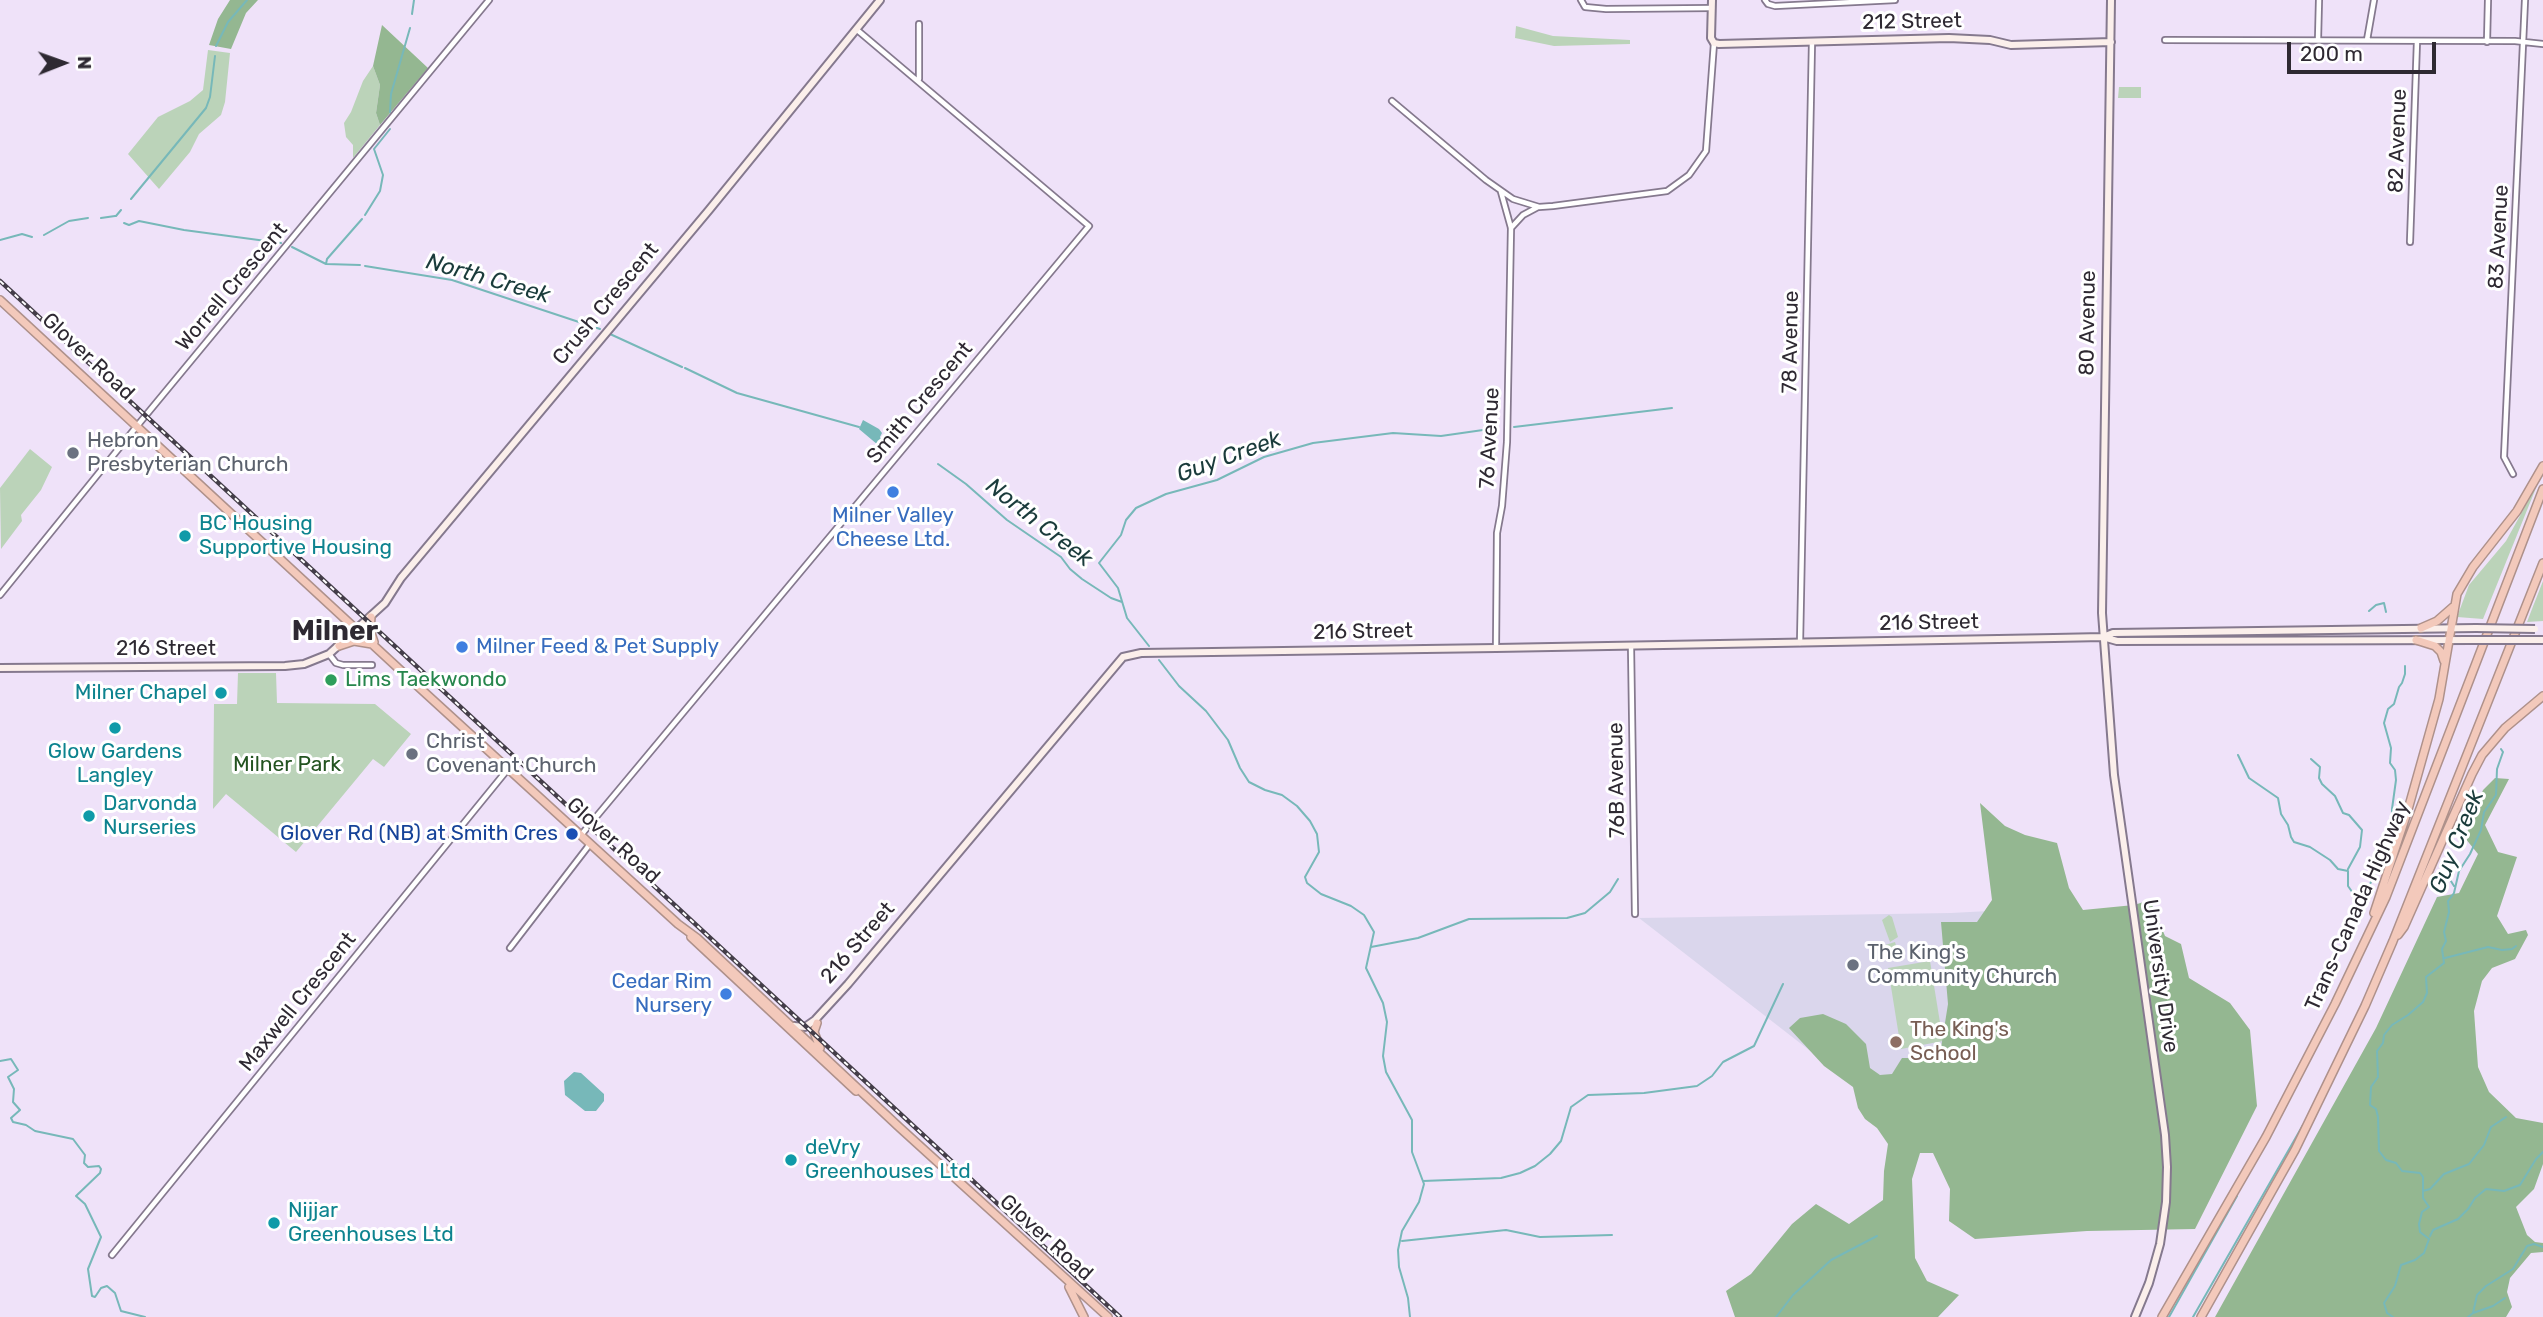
<!DOCTYPE html>
<style>
body{margin:0}
#map{position:relative;width:2543px;height:1317px;overflow:hidden;background:#efe2f9;font-family:Rubik,sans-serif}
canvas{display:block}
.north{position:absolute;left:28px;top:28px;width:70px;height:70px;-webkit-text-stroke:5px #fff;paint-order:stroke;rotate:89deg;font-size:19px;font-weight:700;line-height:28px;text-align:center;color:#2e2932}
.north::after{content:'';display:block;margin:auto;width:24px;height:32px;background:#2e2932;clip-path:polygon(50% 0,100% 100%,50% 72%,0 100%)}
.scale{position:absolute;left:2287px;top:42px;width:149px;height:32px;box-sizing:border-box;border:4px solid #2e2932;border-top:0;padding-left:9px;font-size:21px;line-height:24px;white-space:nowrap;color:#2e2932;-webkit-text-stroke:5px #fff;paint-order:stroke}
</style>
<div id="map">
<canvas width="2543" height="1317"></canvas>
<div class="north">N</div>
<div class="scale">200 m</div>
</div>
<script>
const g = document.querySelector('canvas').getContext('2d');
g.lineJoin = 'round';
function paint(path, color) { g.fillStyle = color; g.fill(path, 'evenodd'); }
const poly = rows => new Path2D(rows.map(r => 'M' + r).join(''));
function trace(path, color, width, dash) { g.strokeStyle = color; g.lineWidth = width; g.lineCap = dash ? 'butt' : 'round'; g.setLineDash(dash || []); g.stroke(path); }
function write(font, color, halo, rows, align = 'center') {
  g.font = font + ' Rubik,sans-serif'; g.lineWidth = 6; g.setLineDash([]); g.textBaseline = 'middle'; g.strokeStyle = halo; g.fillStyle = color; for (const [text, x, y, turn = 0] of rows) {
    g.save(); g.translate(x, y); g.rotate((+turn || 0) * Math.PI / 180); g.textAlign = isNaN(turn) ? turn : align; if (halo) g.strokeText(text, 0, 0); g.fillText(text, 0, 0); g.restore();
  }
}
paint(poly([
 [1989,911,1943,1154,1639,918,1951,913]
]), '#dad6ec');
paint(poly([
 [1516,26,1553,36,1630,40,1630,44,1554,46,1515,38],
 [208,50,230,53,225,102,221,115,199,134,190,152,159,189,128,154,158,117,190,101,203,90],
 [373,66,380,85,376,113,380,125,353,158,353,145,346,137,344,123,351,112,363,81],
 [2119,87,2141,87,2141,98,2118,98],
 [30,449,52,467,41,490,21,515,22,521,1,549,0,488],
 [2538,483,2483,619,2457,617,2469,585,2506,541],
 [2543,581,2543,621,2527,622,2532,609],
 [238,673,276,673,277,703,375,704,411,734,384,767,373,759,296,852,226,794,213,809,214,704,237,704],
 [1889,915,1892,917,1898,937,1890,942,1882,920],
 [1895,942,1899,956,1887,960,1882,946],
 [1930,961,1943,1041,1901,1049,1888,968]
]), '#bbd3b9');
paint(poly([
 [230,0,258,0,246,13,231,49,209,45,218,19],
 [382,25,428,68,380,125,376,113,380,85,373,66],
 [2495,778,2509,779,2485,825,2498,852,2517,857,2497,916,2508,934,2526,930,2528,935,2515,959,2492,968,2482,981,2474,1011,2478,1067,2489,1092,2516,1118,2543,1123,2543,1164,2534,1189,2516,1207,2527,1235,2535,1242,2543,1243,2543,1252,2531,1253,2510,1278,2507,1292,2512,1307,2506,1317,2215,1317,2376,1028,2437,897,2459,893,2478,854,2465,838,2483,790],
 [1980,803,2005,826,2025,835,2057,843,2069,888,2083,910,2134,905,2150,900,2165,936,2181,944,2189,978,2230,1003,2250,1030,2257,1106,2195,1229,2087,1231,1975,1239,1949,1221,1950,1189,1933,1153,1920,1153,1912,1179,1915,1258,1927,1281,1959,1295,1938,1317,1735,1317,1726,1291,1751,1274,1792,1224,1816,1204,1849,1224,1883,1200,1884,1171,1888,1144,1877,1128,1865,1119,1858,1108,1853,1087,1824,1066,1789,1028,1800,1018,1823,1014,1846,1024,1866,1044,1870,1068,1880,1075,1892,1074,1902,1058,1919,1058,1941,1048,1948,1004,1941,922,1977,922,1992,900]
]), '#94b791');
paint(poly([
 [863,420,879,429,882,433,880,437,883,444,878,445,859,429],
 [574,1072,581,1073,604,1094,604,1101,596,1111,585,1111,565,1095,564,1081]
]), '#77b8b9');
trace(poly([
 [412,14,414,0],
 [216,46,228,22,247,0],
 [390,112,391,94,410,28],
 [131,199,206,108,210,97,215,56],
 [365,215,380,191,383,175,374,149,390,129],
 [116,216,121,210],
 [101,218,115,216],
 [124,223,129,225,139,221,184,230,281,243],
 [44,235,69,221,88,218],
 [0,240,22,234,32,237],
 [292,247,326,264,360,265],
 [326,264,327,259,362,219],
 [365,266,452,280,600,329],
 [610,334,682,367],
 [685,368,737,393,859,427],
 [1514,427,1672,408],
 [938,464,966,484,1007,520,1061,557,1070,569,1082,579,1111,598,1122,602],
 [2369,611,2376,605,2384,603,2386,612],
 [1149,646,1127,618,1118,588,1099,563,1121,535,1126,520,1136,508,1166,494,1217,480,1264,457,1313,443,1393,433,1441,436,1497,428],
 [1159,660,1179,686,1206,711,1228,740,1240,768,1249,782,1265,790,1282,795,1297,806,1310,821,1317,834,1319,852,1305,877,1307,883,1321,894,1351,906,1364,915,1374,932,1366,968,1383,1003,1387,1022,1383,1056,1386,1072,1412,1120,1412,1152,1424,1184,1419,1202,1402,1231,1398,1250,1399,1267,1408,1298,1410,1317],
 [2238,755,2249,778,2278,798,2281,814,2288,825,2291,837,2294,842,2310,847,2330,860,2338,869,2348,871,2348,886,2355,896,2362,896,2368,891,2392,815],
 [2311,759,2320,767,2319,778,2322,784,2335,796,2343,813,2349,815,2362,830,2360,847,2348,869],
 [2396,818,2392,815,2392,809,2396,780,2395,770,2390,763,2391,748,2384,723,2388,709,2394,704,2399,687,2402,683,2405,674,2405,666],
 [2449,878,2454,886],
 [1371,947,1418,938,1469,919,1567,918,1585,913,1610,892,1618,879],
 [2445,958,2488,947,2502,950,2512,949,2516,946],
 [0,1061,11,1059,18,1070,8,1077,14,1089,13,1102,20,1110,11,1118,13,1122,26,1125,35,1131,73,1139,85,1155,84,1163,88,1167,99,1166,101,1169,100,1173,76,1196,85,1204,101,1237,88,1269,92,1296,95,1297,101,1288,107,1286,115,1293,121,1311,145,1317],
 [1423,1181,1501,1178,1520,1173,1535,1166,1550,1154,1561,1141,1571,1107,1588,1095,1644,1093,1697,1086,1712,1076,1723,1062,1754,1046,1783,984],
 [2423,1191,2430,1189,2444,1174,2469,1164,2484,1145,2491,1127,2506,1117],
 [2430,1236,2433,1230,2458,1219,2468,1209,2475,1198,2486,1189,2504,1191,2520,1185,2536,1159,2543,1152],
 [1402,1241,1506,1230,1540,1237,1612,1235],
 [2473,1313,2493,1306,2505,1298],
 [1776,1317,1793,1295,1831,1260,1877,1236],
 [2169,1317,2237,1196],
 [2193,1317,2303,1125],
 [2393,1317,2387,1313,2384,1303,2395,1286,2401,1265,2415,1260,2424,1253,2429,1239,2420,1232,2419,1224,2422,1212,2429,1207,2423,1198,2423,1177,2420,1173,2402,1171,2396,1163,2386,1160,2379,1151,2378,1117,2376,1109,2370,1105,2371,1087,2378,1077,2377,1051,2383,1043,2384,1035,2392,1025,2408,1015,2423,1002,2427,993,2426,977,2444,963,2442,949,2446,941,2444,932,2449,912,2448,901,2454,893,2459,871,2470,854,2481,830,2484,812,2496,795,2497,769,2503,752,2501,749],
 [2468,1317,2473,1313,2477,1295,2486,1286,2513,1269,2527,1246,2534,1244,2543,1247]
]), '#77b8b9', 2);
const street = poly([
 [1581,0,1585,7,1606,9,1712,8],
 [1765,0,1768,4,1775,6,1895,0],
 [919,24,919,79],
 [2165,40,2515,41,2543,44],
 [2318,40,2319,0],
 [2367,40,2374,0],
 [2487,42,2488,0],
 [1392,101,1486,180,1513,199,1539,207,1553,206,1667,191,1689,175,1706,151,1714,43],
 [1511,228,1523,215,1538,207],
 [2410,242,2417,41],
 [2513,474,2504,457,2525,0],
 [0,595,137,426,489,0],
 [1800,643,1812,42],
 [1631,646,1635,914],
 [1496,648,1497,533,1502,506,1507,442,1511,228,1501,192],
 [329,654,336,663,343,665,372,665],
 [581,835,1089,226,856,29],
 [510,948,590,844],
 [112,1255,508,769]
]);
const secondary = poly([
 [1712,0,1711,38,1714,43,1719,44,1949,38,1990,40,2011,45,2111,42],
 [2111,0,2102,613,2114,775,2165,1135,2167,1167,2166,1202,2160,1244,2149,1283,2135,1317],
 [2103,637,2117,641,2474,640],
 [2531,640,2543,640],
 [0,668,285,666,304,664,329,654,385,603,401,578,709,210,880,0],
 [794,1026,805,1027,815,1020,848,984,1123,657,1141,653,1496,648,2054,638,2103,637,2113,633,2476,628]
]);
const highway = poly([
 [0,300,411,680,678,924,697,938,899,1127,1108,1317],
 [371,617,370,630,374,642],
 [2421,628,2437,621,2453,607],
 [2416,640,2435,646,2441,652,2444,661],
 [339,646,354,641,372,644],
 [2374,913,2407,813,2439,699,2457,594,2473,567,2517,511,2543,466],
 [2398,935,2404,927,2472,774,2482,755,2505,728,2543,696],
 [691,937,856,1091],
 [817,1023,814,1032,820,1048],
 [1069,1287,1084,1317],
 [2162,1317,2266,1137,2335,1004,2386,897,2543,489],
 [2201,1317,2295,1150,2365,1006,2393,941,2543,563]
]);
trace(street, '#85798e', 8);
trace(secondary, '#85798e', 10);
trace(highway, '#ae918b', 10);
trace(street, '#fff', 4.5);
trace(secondary, '#fbefeb', 6);
trace(highway, '#f3c9bb', 7);
const rail = poly([
 [0,281,1120,1317]
]);
trace(rail, '#443e49', 4.5);
trace(rail, '#fff', 2, [5]);
const secondaryBridge = poly([
 [2476,628,2535,629],
 [2474,640,2531,640]
]);
trace(secondaryBridge, '#85798e', 10, []);
trace(secondaryBridge, '#fbefeb', 6);
for (const [x, y, r, color] of [
 [73,453,7,"#6b7280"],
 [893,492,7,"#3f7fe0"],
 [185,536,7,"#0f9aa8"],
 [462,647,7,"#3f7fe0"],
 [331,680,7,"#2e9e5b"],
 [221,693,7,"#0f9aa8"],
 [115,728,7,"#0f9aa8"],
 [412,754,7,"#6b7280"],
 [89,816,7,"#0f9aa8"],
 [572,834,7,"#1a4fb4"],
 [1853,965,7,"#6b7280"],
 [726,994,7,"#3f7fe0"],
 [1896,1042,7,"#8d6e63"],
 [791,1160,7,"#0f9aa8"],
 [274,1223,7,"#0f9aa8"]
]) { const dot = new Path2D(); dot.arc(x, y, r, 0, 2 * Math.PI); g.fillStyle = color; g.fill(dot); trace(dot, '#fff', 2.5); }
write('21px', '#2e2932', '#fff', [
 ["212 Street",1912,22,-1],
 ["82 Avenue",2398,141,-88],
 ["83 Avenue",2499,237,-87],
 ["Worrell Crescent",232,287,-50],
 ["Crush Crescent",606,304,-50],
 ["80 Avenue",2088,323,-89],
 ["78 Avenue",1791,342,-89],
 ["Glover Road",88,357,43],
 ["Smith Crescent",920,403,-50],
 ["76 Avenue",1490,438,-87],
 ["216 Street",1929,623,-1],
 ["216 Street",1363,632,-1],
 ["216 Street",166,649],
 ["76B Avenue",1617,780,-91],
 ["Glover Road",613,841,42],
 ["Trans-Canada Highway",2358,906,-66],
 ["216 Street",858,943,-49],
 ["University Drive",2160,976,82],
 ["Maxwell Crescent",298,1002,-51],
 ["Glover Road",1046,1238,42]
]);
write('21px', '#5b616d', '#fff', [
 ["Hebron",87,441],
 ["Presbyterian Church",87,465],
 ["Christ",426,742],
 ["Covenant Church",426,766],
 ["The King's",1867,953],
 ["Community Church",1867,977]
], 'left');
write('21px', '#366cbe', '#fff', [
 ["Milner Valley",893,516],
 ["Cheese Ltd.",893,540],
 ["Milner Feed & Pet Supply",476,647,"left"],
 ["Cedar Rim",712,982,"right"],
 ["Nursery",712,1006,"right"]
]);
write('21px', '#0d838f', '#fff', [
 ["BC Housing",199,524],
 ["Supportive Housing",199,548],
 ["Milner Chapel",207,693,"right"],
 ["Glow Gardens",115,752,"center"],
 ["Langley",115,776,"center"],
 ["Darvonda",103,804],
 ["Nurseries",103,828],
 ["deVry",805,1148],
 ["Greenhouses Ltd",805,1172],
 ["Nijjar",288,1211],
 ["Greenhouses Ltd",288,1235]
], 'left');
write('21px', '#27864d', '#fff', [
 ["Lims Taekwondo",345,680]
], 'left');
write('21px', '#235320', '#fff', [
 ["Milner Park",287,765]
]);
write('21px', '#164399', '#fff', [
 ["Glover Rd (NB) at Smith Cres",558,834]
], 'right');
write('21px', '#785e54', '#fff', [
 ["The King's",1910,1030],
 ["School",1910,1054]
], 'left');
write('italic 23px', '#1a3b3b', '#fff', [
 ["North Creek",488,279,16],
 ["Guy Creek",1229,457,-20],
 ["North Creek",1039,523,38],
 ["Guy Creek",2457,842,-68]
]);
write('bold 28px', '#2e2932', '#fff', [
 ["Milner",335,632]
]);
</script>
